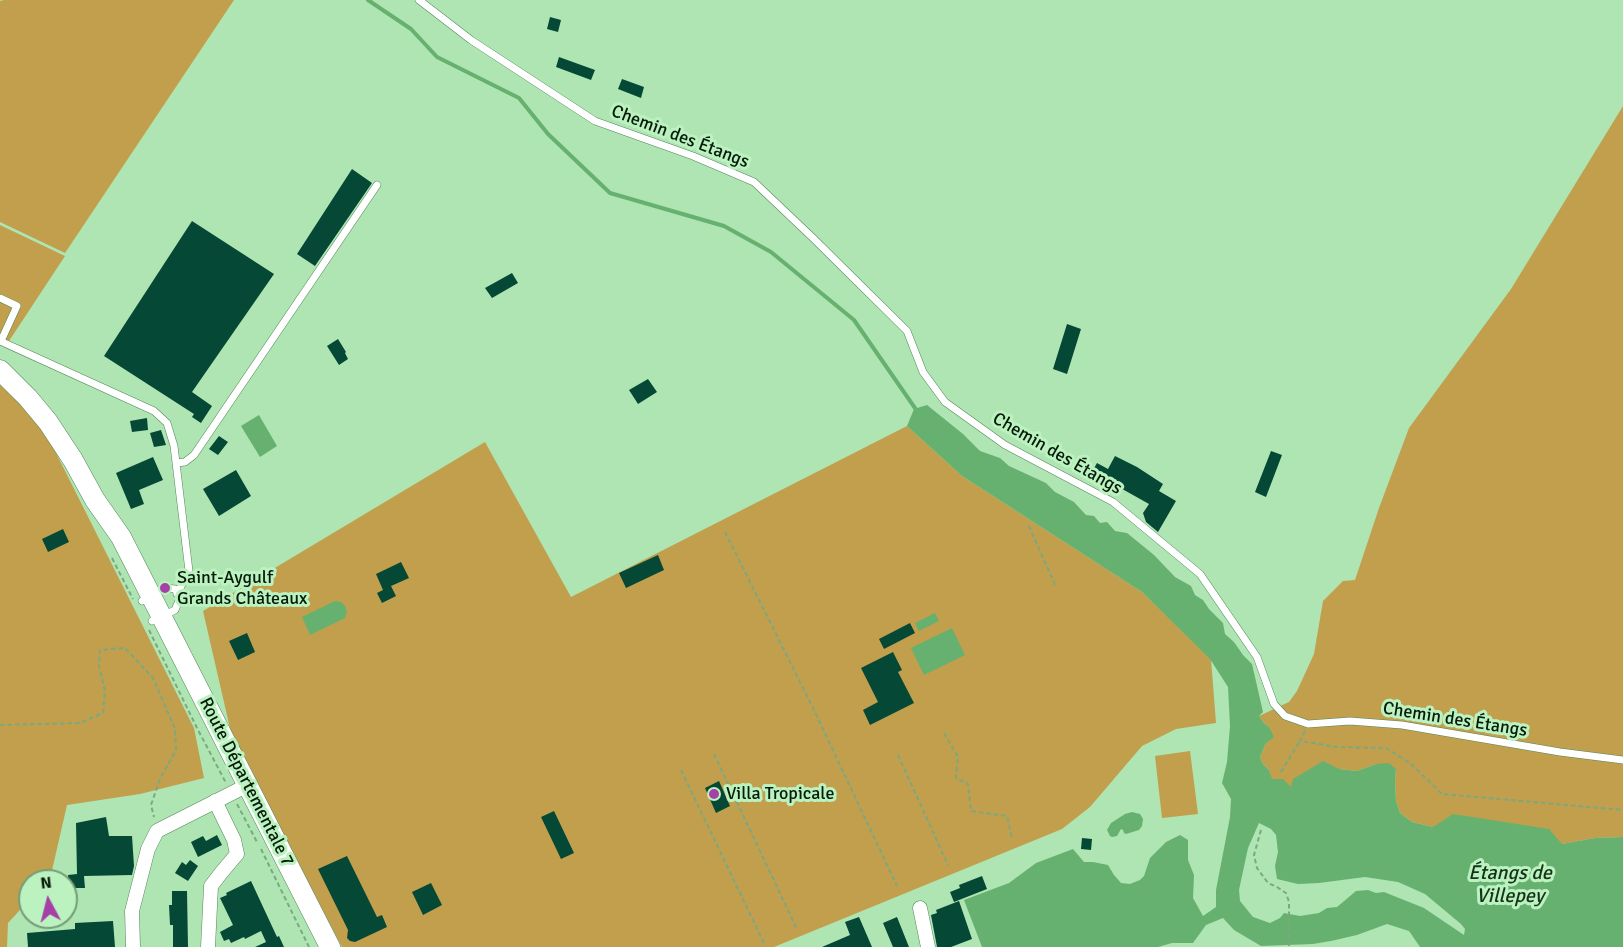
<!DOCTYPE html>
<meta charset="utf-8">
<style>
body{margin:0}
#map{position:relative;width:1623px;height:947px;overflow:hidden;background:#aee5b3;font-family:Signika,sans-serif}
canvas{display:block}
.north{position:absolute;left:18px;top:869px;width:60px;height:60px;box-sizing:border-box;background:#bbf2c0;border:2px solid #739c77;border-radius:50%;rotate:353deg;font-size:16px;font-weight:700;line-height:24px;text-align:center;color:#061b09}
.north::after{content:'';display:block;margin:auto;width:21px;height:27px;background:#a541a6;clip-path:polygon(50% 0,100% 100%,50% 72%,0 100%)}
</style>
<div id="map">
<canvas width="1623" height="947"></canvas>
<div class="north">N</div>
</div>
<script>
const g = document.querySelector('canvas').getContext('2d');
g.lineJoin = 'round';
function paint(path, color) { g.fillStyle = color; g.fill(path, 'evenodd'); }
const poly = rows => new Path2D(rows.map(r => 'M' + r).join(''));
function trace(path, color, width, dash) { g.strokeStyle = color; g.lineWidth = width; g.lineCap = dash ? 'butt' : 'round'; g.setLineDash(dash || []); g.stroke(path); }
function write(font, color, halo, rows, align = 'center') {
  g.font = font + ' Signika,sans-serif'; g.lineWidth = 6; g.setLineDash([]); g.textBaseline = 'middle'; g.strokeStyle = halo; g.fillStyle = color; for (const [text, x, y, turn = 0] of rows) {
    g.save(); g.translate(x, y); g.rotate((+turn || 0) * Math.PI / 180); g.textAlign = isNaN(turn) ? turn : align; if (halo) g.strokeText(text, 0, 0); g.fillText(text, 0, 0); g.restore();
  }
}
paint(poly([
 [4,0,234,0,65,253,0,222,0,1],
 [1623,106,1623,837,1595,838,1562,844,1433,827,1412,822,1400,813,1396,801,1395,782,1396,769,1376,764,1357,771,1339,769,1291,788,1271,779,1269,770,1263,764,1260,757,1266,743,1269,727,1264,723,1259,716,1289,702,1297,691,1314,654,1323,601,1343,581,1355,580,1379,508,1409,428,1511,289],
 [0,225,65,256,9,341,0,337],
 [0,382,47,435,194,728,204,778,140,794,67,805,50,879,48,881,30,881,30,899,8,923,7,947,0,947],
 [907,426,962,476,1142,592,1211,659,1216,723,1176,729,1142,746,1090,807,1062,829,774,947,342,947,232,737,203,611,485,442,571,597],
 [1190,751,1198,814,1162,818,1155,756]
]), '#c19f4c');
paint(poly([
 [927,405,963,434,980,451,1000,458,1009,466,1046,483,1055,492,1074,502,1086,515,1094,516,1100,523,1107,522,1115,531,1127,533,1154,555,1175,577,1191,586,1195,595,1203,600,1209,609,1223,623,1225,634,1234,642,1243,655,1252,664,1263,712,1259,716,1264,723,1269,727,1274,737,1266,743,1260,757,1263,764,1269,770,1272,779,1283,779,1291,787,1293,779,1323,761,1339,769,1357,771,1376,764,1389,763,1396,769,1395,782,1396,801,1400,813,1412,822,1433,827,1453,814,1549,829,1562,844,1595,838,1623,837,1623,947,1420,947,1409,931,1387,924,1357,935,1331,941,1313,944,1261,946,1234,930,1223,918,1206,925,1193,943,1172,943,1158,947,982,947,964,900,1009,883,1036,863,1073,849,1084,862,1093,862,1108,865,1114,875,1121,883,1130,884,1140,880,1144,876,1150,858,1166,842,1180,835,1188,840,1188,860,1194,875,1193,898,1203,916,1216,907,1216,890,1230,817,1231,799,1222,783,1227,762,1230,726,1228,687,1210,659,1142,592,962,476,907,426,914,409],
 [1259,823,1271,829,1276,835,1278,852,1275,866,1277,879,1298,884,1319,883,1365,877,1398,882,1425,894,1461,924,1465,929,1464,935,1424,908,1384,892,1376,893,1368,890,1356,891,1337,907,1327,908,1319,913,1300,916,1284,913,1280,918,1270,923,1253,917,1240,901,1239,890,1248,848],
 [259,415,277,446,260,457,241,426],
 [335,601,341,602,345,606,347,611,345,618,310,635,302,617],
 [935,613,939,621,919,631,915,623],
 [952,628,965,655,924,675,911,648],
 [1132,812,1140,814,1143,819,1142,826,1139,830,1126,834,1124,833,1123,830,1121,829,1117,836,1112,837,1110,836,1107,830,1111,823,1125,814]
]), '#67b170');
trace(poly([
 [368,0,411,29,437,57,519,98,548,134,610,193,724,226,771,252,854,320,917,411]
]), '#67b170', 4);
paint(poly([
 [550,17,561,20,558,32,547,29],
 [559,57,595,70,591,80,556,67],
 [622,79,644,87,641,98,618,89],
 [352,169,372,183,315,266,297,254],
 [192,221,274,274,192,392,212,406,201,423,192,417,194,414,104,356],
 [512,273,518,283,492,298,485,288],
 [1067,324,1081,329,1067,374,1053,369],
 [338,339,346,352,345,353,348,359,339,365,327,346],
 [648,379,657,392,638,404,629,390],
 [147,418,148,430,132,432,130,421],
 [161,430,166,445,154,447,150,433],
 [219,436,228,442,218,455,209,449],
 [1271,451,1282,455,1266,497,1255,492],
 [1115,456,1137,467,1163,484,1159,491,1176,501,1158,532,1146,522,1143,513,1149,504,1092,472,1097,463,1108,469],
 [153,457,163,480,139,490,144,504,131,509,116,473],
 [236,470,251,496,219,516,203,489],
 [63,529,69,542,48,552,42,539],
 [658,555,664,570,626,588,619,573],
 [401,562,409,578,391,586,396,596,382,603,377,593,383,590,376,574],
 [910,623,915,633,884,649,879,639],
 [247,633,255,652,238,660,229,641],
 [893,652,902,670,898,672,914,703,870,725,863,710,878,702,861,668],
 [719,781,730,806,716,813,705,788],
 [554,811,574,853,561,859,541,817],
 [106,817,109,836,132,836,134,866,132,875,84,876,85,888,69,888,68,875,77,874,76,823],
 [217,835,222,845,198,857,191,842,203,836,206,841],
 [1082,838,1092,839,1091,850,1081,849],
 [347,856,377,917,382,915,387,927,355,942,350,941,347,938,348,930,318,869],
 [190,860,198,866,188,881,175,873,182,862,186,865],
 [982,876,987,889,954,902,950,892,960,888,959,885],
 [251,881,277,937,279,936,284,947,255,947,266,942,261,931,245,939,244,937,231,943,229,939,224,941,220,932,233,925,220,898,227,895,226,893],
 [431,883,442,905,423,915,412,892],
 [172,891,187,891,188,947,173,947,173,925,170,925,169,905,172,905],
 [959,901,972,939,951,947,937,947,931,915,937,913,936,910],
 [859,917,872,947,822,947,850,935,845,922],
 [897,917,909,947,893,947,883,923],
 [113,921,115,947,28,947,27,933,75,929,75,923]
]), '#054835');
const service = poly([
 [419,0,471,40,595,121,693,156,754,182,813,238,907,331,923,372,945,402,1005,445,1113,502,1200,574,1257,657,1274,704,1285,716,1308,724,1350,721,1402,725,1560,752,1623,760],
 [0,298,17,306,1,341],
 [0,341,154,411,167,423,174,446,189,571,177,594],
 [176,463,185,462,194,455,377,185],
 [142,601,154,592,165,588,175,589,180,598,175,610,152,621]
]);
const minor = poly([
 [920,908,928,947],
 [133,947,132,911,148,849,157,831,248,785],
 [208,947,211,886,221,873,237,854,234,840,215,801]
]);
const secondary = poly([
 [0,370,28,398,48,422,73,460,95,500,121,537,330,947]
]);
trace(service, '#538659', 8);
trace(minor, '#538659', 15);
trace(secondary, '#538659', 21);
trace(poly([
 [1029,526,1056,587],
 [725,532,812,706,897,886],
 [112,558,133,599],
 [149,630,197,728,226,783],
 [0,725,80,723,103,713,105,691,99,666,100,650,125,648,153,678,175,729,176,750,160,779,151,805,154,817],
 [1305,731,1300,741,1336,747,1386,748,1410,763,1442,794,1623,810],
 [944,733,958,757,956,778,968,784,971,811,1007,816,1012,838],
 [714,754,797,929],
 [898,755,948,865],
 [681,770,764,943],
 [1281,772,1300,741],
 [237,804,257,842],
 [1261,830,1254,855,1257,868,1268,883,1277,887,1286,893,1289,902,1289,947],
 [261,849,309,947]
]), '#7ba880', 2, [4.5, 3]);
trace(service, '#fff', 7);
trace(minor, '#fff', 14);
trace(secondary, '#fff', 20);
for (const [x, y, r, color] of [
 [165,588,6,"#a541a6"],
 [714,794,6,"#a541a6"]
]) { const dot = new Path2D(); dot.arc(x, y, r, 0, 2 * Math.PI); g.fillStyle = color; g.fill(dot); trace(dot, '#bbf2c0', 2); }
write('18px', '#061b09', '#bbf2c0', [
 ["Chemin des Étangs",680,137,21],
 ["Chemin des Étangs",1057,454,30],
 ["Chemin des Étangs",1455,720,9],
 ["Route Départementale 7",246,782,63]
]);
write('18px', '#061b09', '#bbf2c0', [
 ["Saint-Aygulf",177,578],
 ["Grands Châteaux",177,599],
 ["Villa Tropicale",726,794]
], 'left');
write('italic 20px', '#143318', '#bbf2c0', [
 ["Étangs de",1510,874],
 ["Villepey",1510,897]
]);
</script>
